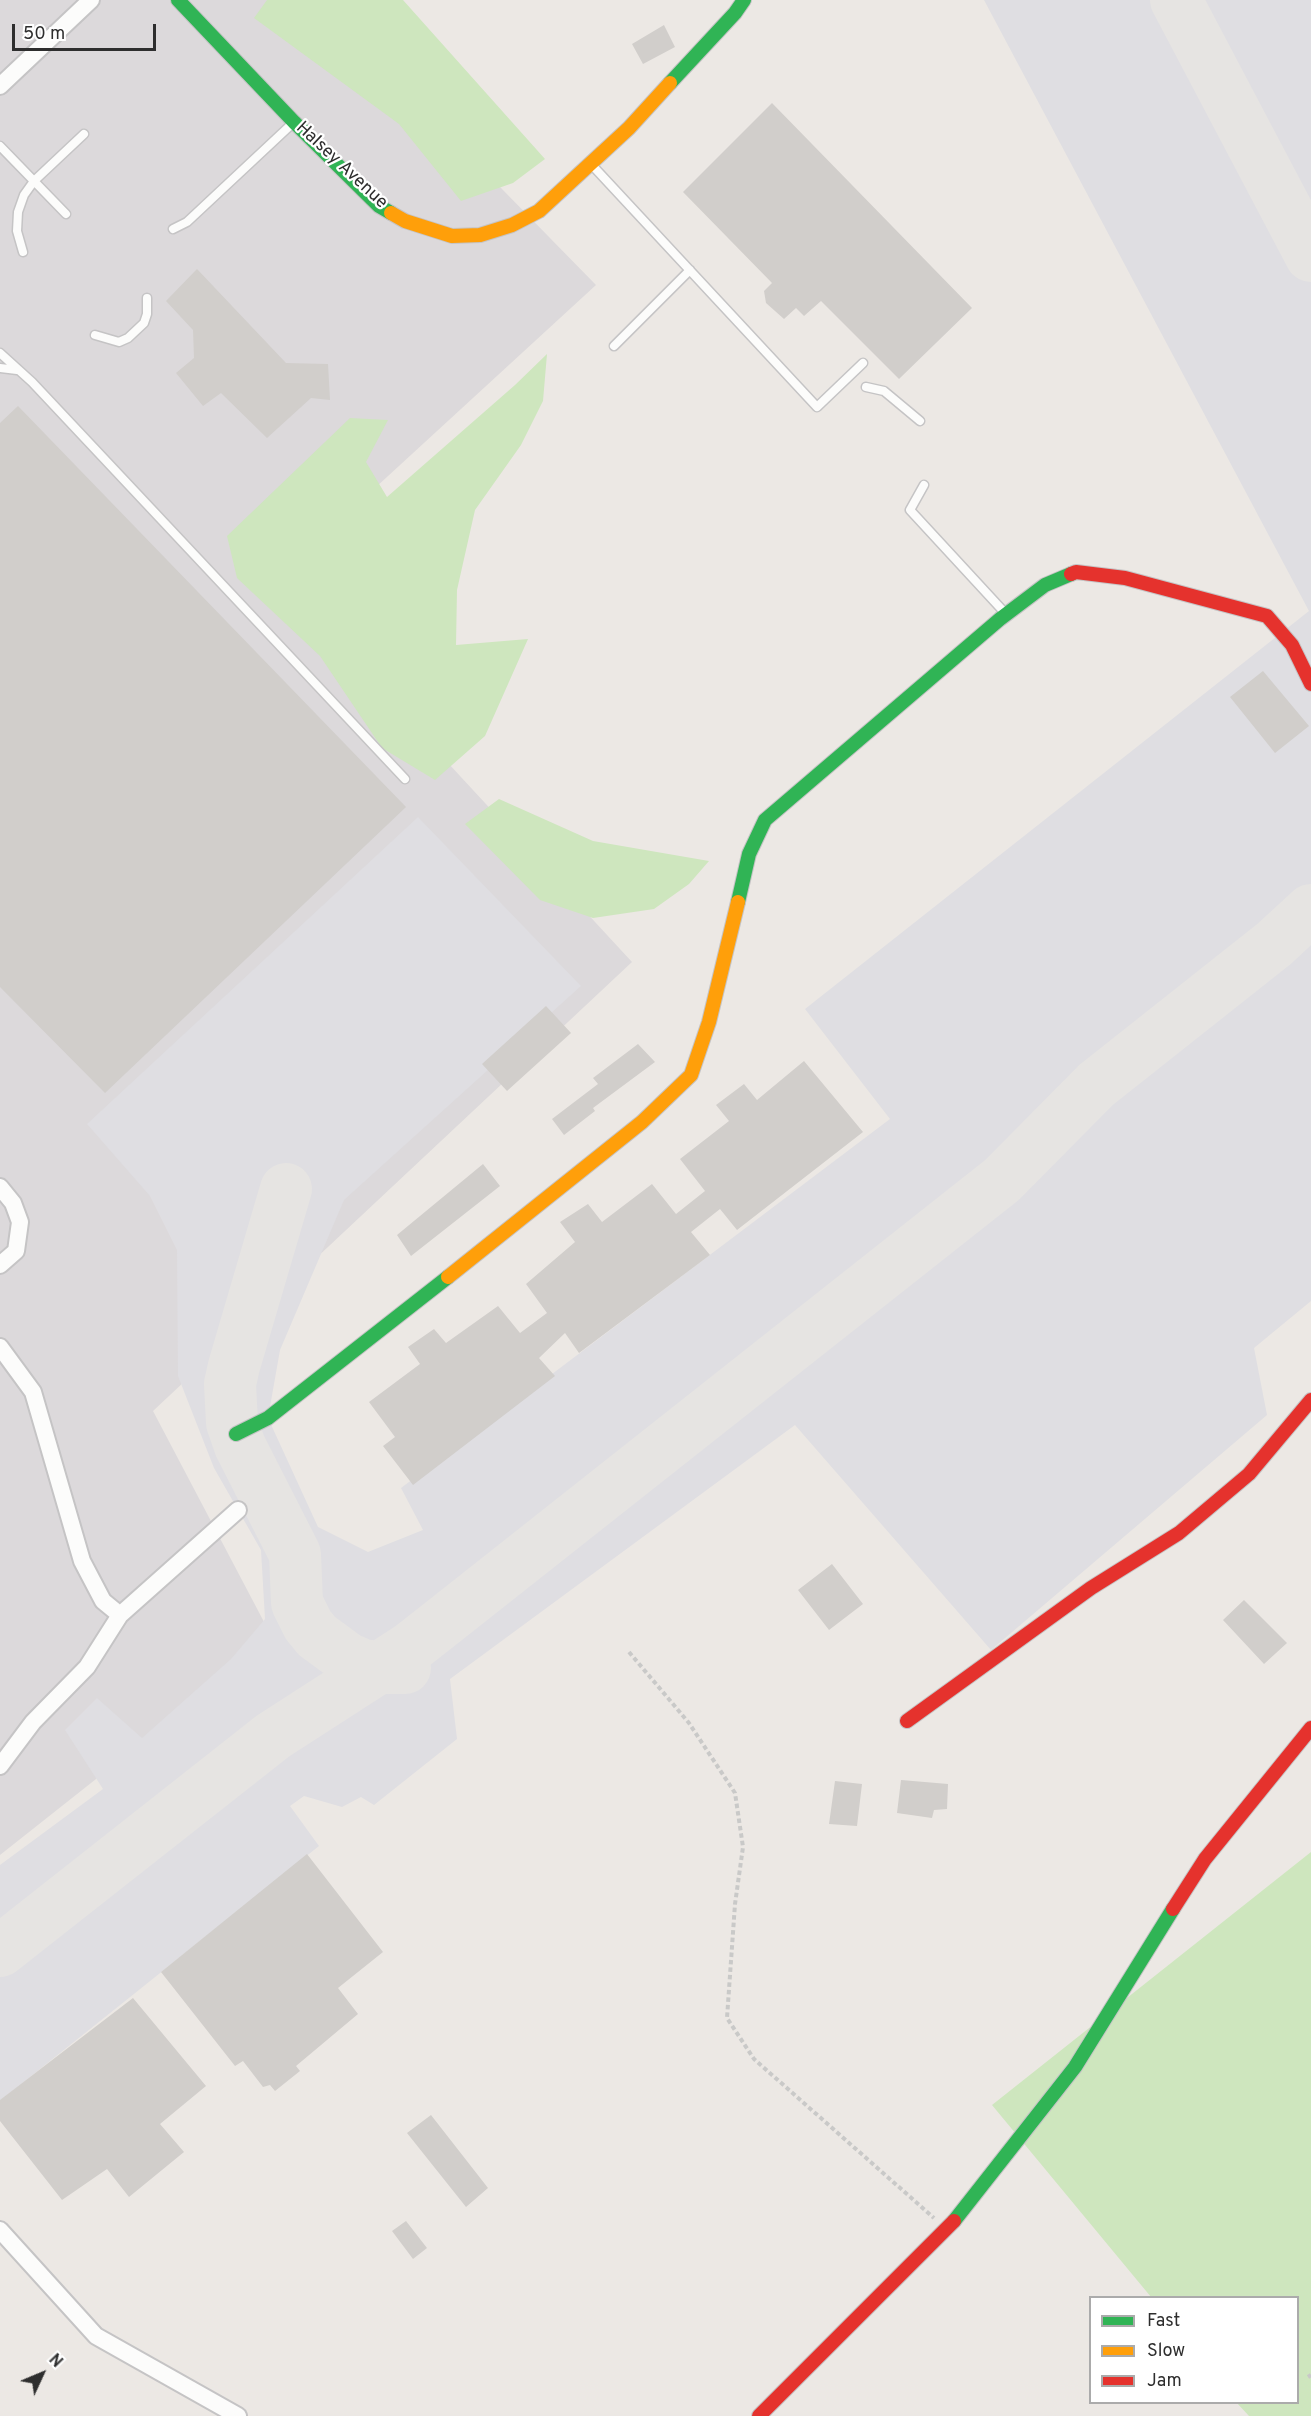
<!DOCTYPE html>
<style>
body{margin:0}
#map{position:relative;width:1311px;height:2416px;overflow:hidden;background:#ece8e4;font-family:Overpass,sans-serif}
canvas{display:block}
.legend{position:absolute;left:1089px;top:2296px;width:210px;height:108px;box-sizing:border-box;background:#fff;border:2px solid #ababab;margin:0;padding:8px 10px;list-style:none;font-size:18px;color:#2e2e2e}
.legend li{display:flex;align-items:center;gap:12px;height:30px}
.legend b{width:30px;border:2px solid #ababab}
.north{position:absolute;left:12px;top:2344px;width:60px;height:60px;-webkit-text-stroke:4px #fff;paint-order:stroke;rotate:46deg;font-size:16px;font-weight:700;line-height:24px;text-align:center;color:#2e2e2e}
.north::after{content:'';display:block;margin:auto;width:21px;height:27px;background:#2e2e2e;clip-path:polygon(50% 0,100% 100%,50% 72%,0 100%)}
.scale{position:absolute;left:12px;top:24px;width:144px;height:27px;box-sizing:border-box;border:3px solid #2e2e2e;border-top:0;padding-left:8px;font-size:18px;line-height:21px;white-space:nowrap;color:#2e2e2e;-webkit-text-stroke:4px #fff;paint-order:stroke}
</style>
<div id="map">
<canvas width="1311" height="2416"></canvas>
<ul class="legend">
<li><b style="height:8px;background:#30b455"></b>Fast</li>
<li><b style="height:8px;background:#ff9f0a"></b>Slow</li>
<li><b style="height:8px;background:#e5322d"></b>Jam</li>
</ul>
<div class="north">N</div>
<div class="scale">50 m</div>
</div>
<script>
const g = document.querySelector('canvas').getContext('2d');
g.lineJoin = 'round';
function paint(path, color) { g.fillStyle = color; g.fill(path, 'evenodd'); }
const poly = rows => new Path2D(rows.map(r => 'M' + r).join(''));
function trace(path, color, width, dash) { g.strokeStyle = color; g.lineWidth = width; g.lineCap = dash ? 'butt' : 'round'; g.setLineDash(dash || []); g.stroke(path); }
function write(font, color, halo, rows, align = 'center') {
  g.font = font + ' Overpass,sans-serif'; g.lineWidth = 4.5; g.setLineDash([]); g.textBaseline = 'middle'; g.strokeStyle = halo; g.fillStyle = color; for (const [text, x, y, turn = 0] of rows) {
    g.save(); g.translate(x, y); g.rotate((+turn || 0) * Math.PI / 180); g.textAlign = isNaN(turn) ? turn : align; if (halo) g.strokeText(text, 0, 0); g.fillText(text, 0, 0); g.restore();
  }
}
paint(poly([
 [0,0,317,0,596,285,277,578,632,962,153,1411,273,1639,0,1855]
]), '#dcd9db');
paint(poly([
 [984,0,1311,0,1311,1301,1254,1348,1267,1415,991,1650,795,1425,450,1679,457,1739,374,1805,361,1797,342,1807,304,1796,290,1806,319,1846,0,2101,0,1865,103,1789,65,1730,97,1698,142,1738,231,1659,265,1619,261,1550,214,1468,178,1376,177,1250,150,1196,87,1124,418,817,581,986,344,1200,280,1350,268,1418,318,1527,368,1552,423,1530,401,1488,890,1119,805,1009,1309,611]
]), '#dfdee2');
paint(poly([
 [267,0,403,0,545,159,513,183,461,201,399,124,254,18],
 [547,354,543,401,521,445,475,510,457,590,456,645,528,639,485,736,435,780,382,748,320,656,237,578,227,536,350,418,388,420,366,462,387,497,515,385],
 [499,799,593,841,709,861,689,884,654,909,593,918,540,900,465,824],
 [1311,1852,1311,2416,1249,2416,1237,2403,1298,2402,1298,2298,1151,2297,992,2105]
]), '#cee6be');
trace(poly([
 [1176,0,1311,256],
 [286,1189,234,1366,230,1384,232,1423,240,1446,295,1554,297,1603,308,1625,317,1636,347,1658,363,1665,386,1668,405,1668],
 [0,1951,273,1736,411,1647,434,1629,1002,1180,1096,1085,1274,944,1311,910]
]), '#e6e4e2', 52);
paint(poly([
 [664,25,675,47,643,64,632,44],
 [772,103,972,308,899,379,821,301,804,316,796,308,784,319,766,303,764,291,772,283,683,192],
 [197,269,286,363,328,364,330,400,311,398,267,438,221,393,203,406,176,373,194,358,193,330,166,301],
 [18,406,406,807,105,1093,0,987,0,423],
 [1263,671,1309,726,1275,753,1230,697],
 [546,1006,571,1033,507,1091,482,1064],
 [638,1044,655,1062,593,1108,595,1111,564,1135,552,1119,598,1084,593,1078],
 [804,1061,863,1132,737,1230,720,1209,691,1232,710,1255,579,1353,565,1333,539,1358,555,1376,413,1485,383,1446,395,1437,369,1402,420,1364,408,1347,434,1329,446,1343,498,1306,520,1333,547,1313,526,1284,575,1242,560,1222,588,1204,602,1222,652,1184,676,1214,705,1191,680,1159,729,1121,716,1105,744,1084,757,1100],
 [483,1164,500,1186,411,1256,397,1235],
 [832,1564,863,1604,829,1630,798,1590],
 [1244,1600,1287,1643,1264,1664,1223,1620],
 [901,1780,948,1784,947,1809,934,1810,932,1818,897,1813],
 [835,1781,862,1784,857,1826,829,1824],
 [307,1854,383,1952,338,1988,358,2014,296,2066,300,2071,275,2091,270,2085,263,2087,243,2061,235,2066,161,1972],
 [133,1998,206,2086,160,2124,184,2152,129,2197,107,2169,62,2200,0,2121,0,2100],
 [431,2115,488,2188,466,2207,407,2133],
 [406,2221,427,2248,413,2259,392,2231]
]), '#d1cecb');
const lane = poly([
 [0,146,66,214],
 [591,164,817,407,863,363],
 [173,229,187,222,294,122],
 [23,252,17,231,18,212,24,195,34,181,84,134],
 [95,335,119,342,128,338,144,323,147,314,147,298],
 [614,346,690,270],
 [0,353,32,382,405,779],
 [0,368,17,370],
 [866,387,884,391,920,421],
 [924,485,910,510,1006,614]
]);
const street = poly([
 [0,86,91,0],
 [0,1187,13,1203,20,1222,16,1251,0,1265],
 [0,1347,33,1392,82,1561,103,1601,120,1615],
 [0,1766,33,1722,87,1667,120,1615,238,1510],
 [0,2230,96,2336,238,2416]
]);
const fast = poly([
 [178,0,294,122,379,206,391,213],
 [670,83,735,13,744,0],
 [738,902,749,854,765,820,1000,619,1045,585,1071,574],
 [236,1434,268,1418,448,1277],
 [954,2221,1075,2067,1173,1909]
]);
const slow = poly([
 [391,213,405,221,452,236,480,235,512,225,539,211,629,128,670,83],
 [448,1277,642,1122,691,1075,709,1022,738,902]
]);
const jam = poly([
 [1071,574,1076,572,1125,578,1267,616,1292,645,1311,684],
 [907,1721,1091,1588,1179,1533,1249,1474,1311,1400],
 [1173,1909,1205,1859,1311,1728],
 [759,2416,954,2221]
]);
trace(lane, '#c5c4c5', 11);
trace(street, '#c5c4c5', 20);
trace(fast, '#c5c4c5', 16);
trace(slow, '#c5c4c5', 16);
trace(jam, '#c5c4c5', 16);
trace(poly([
 [629,1652,689,1723,735,1793,743,1847,735,1904,727,2018,754,2059,934,2218],
 [1308,2377,1311,2375]
]), '#c9c9c8', 4, [4.5, 3]);
trace(lane, '#fcfcfb', 8);
trace(street, '#fcfcfb', 16);
trace(fast, '#30b455', 14);
trace(slow, '#ff9f0a', 14);
trace(jam, '#e5322d', 14);
write('18px', '#2e2e2e', '#fff', [
 ["Halsey Avenue",341,166,43]
]);
</script>
